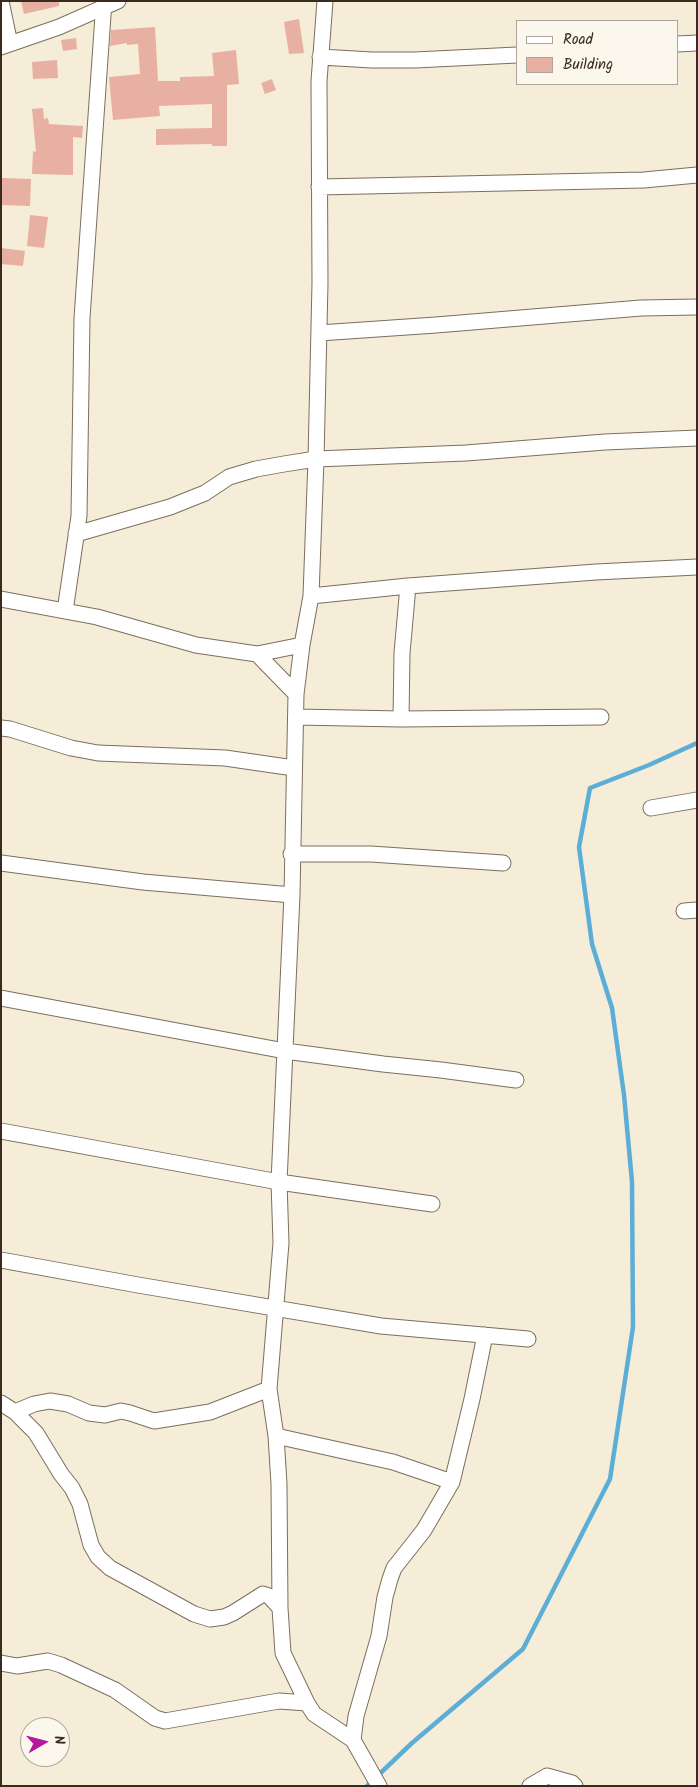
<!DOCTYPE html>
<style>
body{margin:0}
#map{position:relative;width:698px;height:1787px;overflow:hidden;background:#f5edd7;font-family:Kalam,sans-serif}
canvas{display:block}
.frame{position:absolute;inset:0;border:2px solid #3b2a1e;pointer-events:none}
.legend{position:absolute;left:516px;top:20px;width:162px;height:65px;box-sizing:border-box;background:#fbf7ec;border:1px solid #aea59a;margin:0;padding:6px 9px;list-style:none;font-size:15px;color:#3b2a1e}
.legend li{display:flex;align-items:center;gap:10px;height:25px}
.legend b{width:25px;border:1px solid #aea59a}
.north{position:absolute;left:20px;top:1717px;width:50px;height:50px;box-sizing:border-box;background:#fbf7ec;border:1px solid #aea59a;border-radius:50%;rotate:82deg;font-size:14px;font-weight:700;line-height:20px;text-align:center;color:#3b2a1e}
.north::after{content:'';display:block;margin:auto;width:18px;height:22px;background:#b5179e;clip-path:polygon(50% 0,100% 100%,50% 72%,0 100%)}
</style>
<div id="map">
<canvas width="698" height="1787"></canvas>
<div class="frame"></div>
<ul class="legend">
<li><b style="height:6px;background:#fff"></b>Road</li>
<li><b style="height:14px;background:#e8b0a2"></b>Building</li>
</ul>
<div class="north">N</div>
</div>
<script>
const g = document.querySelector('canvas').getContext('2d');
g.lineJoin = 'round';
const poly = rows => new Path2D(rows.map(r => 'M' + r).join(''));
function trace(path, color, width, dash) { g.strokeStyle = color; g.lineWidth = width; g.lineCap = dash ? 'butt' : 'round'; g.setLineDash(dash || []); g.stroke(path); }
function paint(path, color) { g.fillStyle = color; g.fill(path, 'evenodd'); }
trace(poly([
 [367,1786,412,1743,523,1649,610,1479,633,1327,632,1182,624,1095,612,1008,592,944,579,847,590,788,649,765,697,743]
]), '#5daed7', 4.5);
paint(poly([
 [21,1,59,1,59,6,24,14],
 [299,19,304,53,289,54,284,22],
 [155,27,158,81,180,81,180,77,214,76,212,53,236,50,239,84,227,85,227,146,212,146,212,144,156,145,156,129,212,128,212,104,159,106,160,116,113,120,109,77,140,74,138,44,127,45,127,43,110,46,111,30],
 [76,38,77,49,63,51,61,40],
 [57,60,58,78,33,79,32,62],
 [272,79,276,90,265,94,261,83],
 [43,108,44,119,48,118,49,124,83,126,82,138,73,137,73,175,32,174,33,151,36,152,32,109],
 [1,178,31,179,30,206,1,205],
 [30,215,48,217,44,248,27,246],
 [1,248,25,251,23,266,1,264]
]), '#e8b0a2');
const minor = poly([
 [1,1,10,44],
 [325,1,319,81,320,283,316,459,311,596,302,645,296,694,292,895,279,1182,281,1243,269,1389,276,1436,279,1484,280,1608,283,1653,307,1703,314,1714,353,1740,379,1786],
 [677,44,697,43],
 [1,47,59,27,118,1],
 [320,57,372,60,415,60,517,55],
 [319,187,644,180,697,175],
 [319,333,436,325,641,308,697,307],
 [76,534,170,507,205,493,229,477,256,469,284,464,316,459,466,453,605,442,697,438],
 [311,596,408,586,596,572,697,567],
 [1,599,97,617,196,645,257,654,302,645],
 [65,611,79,516,82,318,104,1],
 [257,654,296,694],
 [296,717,401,719,601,717],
 [401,719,402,653,408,586],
 [1,728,10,729,71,748,98,753,225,758,294,768],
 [651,808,697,800],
 [291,854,371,854,503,863],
 [1,863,143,882,292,895],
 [684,911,697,910],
 [1,998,285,1051,383,1064,441,1070,516,1080],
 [1,1131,279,1182,432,1204],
 [1,1260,138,1285,381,1326,528,1339],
 [1,1403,15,1412,36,1433,61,1474,72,1488,80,1504,91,1545,98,1557,110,1568,194,1614,210,1619,224,1617,233,1613,263,1594,269,1596,280,1608],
 [15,1412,34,1404,50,1401,68,1404,89,1413,105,1415,121,1411,130,1413,154,1421,210,1412,269,1389],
 [276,1436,393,1462,452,1482],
 [1,1663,17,1666,48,1661,61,1665,115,1690,155,1718,165,1721,279,1701,307,1703],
 [353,1740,356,1716,379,1636,385,1597,390,1579,394,1568,424,1530,452,1482,472,1399,485,1335],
 [530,1786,547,1776,572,1783,575,1786]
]);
trace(minor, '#7c6e5f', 17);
trace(minor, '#fff', 15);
</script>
